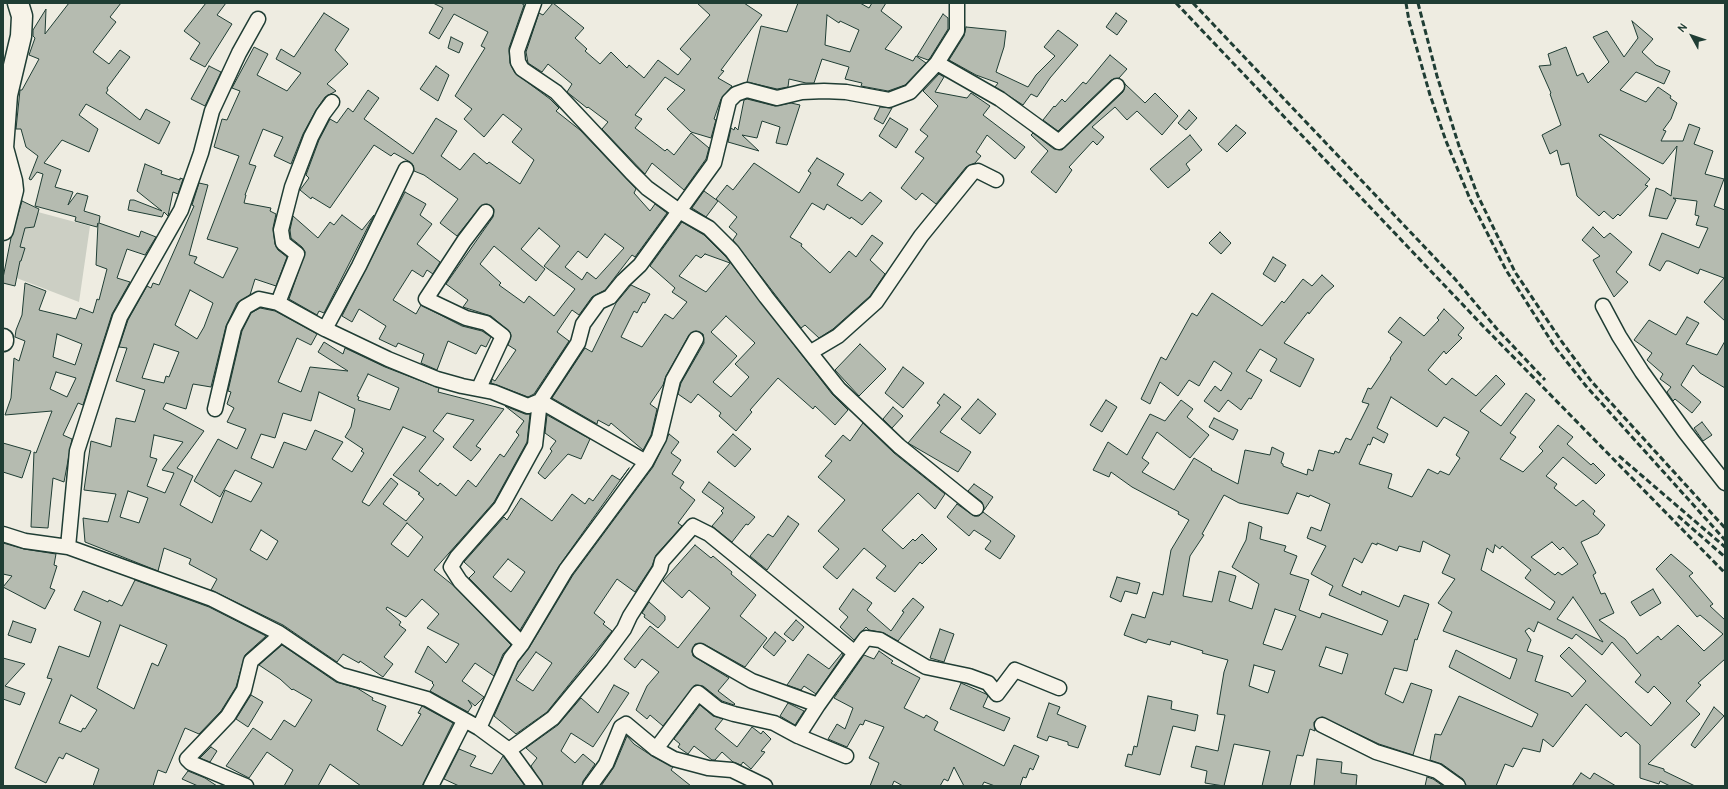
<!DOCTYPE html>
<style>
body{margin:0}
#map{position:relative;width:1728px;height:789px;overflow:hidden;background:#eeece1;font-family:Pangolin,sans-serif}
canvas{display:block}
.frame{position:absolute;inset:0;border:4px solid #1f3d34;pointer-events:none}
.north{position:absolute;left:1672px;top:16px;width:40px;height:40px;-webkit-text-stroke:3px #f7f3e8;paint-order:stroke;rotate:310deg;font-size:11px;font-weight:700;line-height:16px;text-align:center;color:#1f3d34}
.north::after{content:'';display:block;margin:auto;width:14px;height:18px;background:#1f3d34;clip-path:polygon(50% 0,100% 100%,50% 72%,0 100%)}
</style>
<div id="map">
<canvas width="1728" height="789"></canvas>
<div class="frame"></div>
<div class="north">N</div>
</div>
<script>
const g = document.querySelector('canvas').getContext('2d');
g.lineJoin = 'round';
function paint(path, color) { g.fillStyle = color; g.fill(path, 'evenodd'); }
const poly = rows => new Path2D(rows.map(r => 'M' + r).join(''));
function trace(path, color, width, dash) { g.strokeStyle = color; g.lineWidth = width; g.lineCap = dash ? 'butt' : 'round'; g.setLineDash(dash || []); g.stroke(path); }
paint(poly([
 [23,208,90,226,79,302,14,277]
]), '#cccfc4');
const building = poly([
 [69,3,121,3,110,17,116,22,93,52,109,64,120,50,130,57,107,88,108,90,106,93,140,120,146,109,170,122,159,144,86,104,79,115,98,129,89,152,62,140,44,163,61,170,55,187,73,192,68,205,77,193,88,196,84,211,100,216,99,223,139,237,141,231,156,237,145,255,127,249,117,278,130,282,112,314,83,405,78,403,63,435,72,439,64,482,53,478,48,528,31,527,34,452,36,453,52,411,5,415,11,398,14,358,19,361,25,341,15,337,16,330,22,315,25,283,46,291,39,310,76,319,80,308,93,313,97,299,99,300,107,269,96,265,98,223,97,227,75,221,76,217,35,206,43,174,37,172,31,180,29,179,38,156,26,147,21,129,16,129,20,90,22,90,39,59,29,55,35,38,33,36,33,30,46,9,45,34,69,3],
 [57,334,82,344,75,365,53,357,57,334],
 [56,372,76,378,67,397,50,389,56,372],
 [206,3,226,3,217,15,232,24,205,67,190,59,200,43,184,31,206,3],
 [433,3,521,3,524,5,509,48,510,63,515,73,550,99,559,108,556,111,580,130,636,189,634,193,650,211,655,204,667,213,635,257,632,255,605,290,592,297,579,315,572,310,557,332,569,341,534,394,528,397,491,383,492,379,495,381,516,350,508,345,511,336,510,332,491,316,463,307,468,300,446,284,493,217,494,209,491,206,487,204,480,207,457,236,440,223,458,199,424,175,414,171,413,165,410,162,394,153,391,156,374,145,330,208,312,197,311,199,300,190,309,178,306,175,319,140,330,119,337,123,348,108,353,112,368,90,379,98,364,119,413,154,436,118,457,131,441,156,460,170,474,153,487,164,489,162,520,184,534,160,512,142,522,129,503,114,484,137,464,119,472,109,455,96,485,48,481,46,488,32,454,14,439,39,429,33,443,8,433,3],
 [539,228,560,246,544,266,575,289,554,316,529,296,524,303,499,285,501,283,480,264,494,246,536,281,545,269,521,249,539,228],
 [605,234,624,248,596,279,587,272,582,280,565,267,578,251,587,258,605,234],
 [553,3,584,28,575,38,587,49,585,51,600,64,611,52,627,68,629,65,644,78,658,60,678,75,691,59,680,49,710,15,697,3,744,3,762,15,721,70,724,71,718,78,732,86,721,99,714,119,716,120,711,138,691,132,667,109,685,90,665,77,635,115,642,119,635,128,665,151,667,149,674,155,691,133,709,148,706,159,684,190,652,163,645,174,602,129,608,122,588,107,587,108,567,92,572,84,548,64,542,72,528,63,526,52,539,13,543,15,553,3],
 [798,3,860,3,869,8,872,3,886,3,881,11,902,27,885,49,913,61,916,56,926,63,905,85,888,91,861,86,862,83,845,79,849,67,822,59,814,83,806,83,789,79,788,87,777,89,747,82,761,26,787,32,798,3],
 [827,15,839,23,840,21,859,30,850,52,825,45,827,15],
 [324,13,349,29,335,50,348,64,327,84,336,91,325,97,316,110,303,134,291,164,274,156,283,137,263,129,249,164,256,166,245,195,246,195,244,203,271,208,270,211,276,214,273,228,275,244,278,250,287,257,276,286,255,279,250,295,237,303,226,326,211,387,193,384,186,409,166,403,163,409,204,431,177,468,193,476,180,505,212,523,225,490,251,502,262,483,235,470,220,497,194,481,218,439,237,449,246,429,227,422,234,408,227,404,231,392,228,391,242,331,251,313,260,308,275,311,317,334,311,345,297,338,278,382,301,392,310,367,348,371,318,352,324,342,343,354,345,348,385,367,439,388,438,392,504,409,476,446,481,449,471,461,453,447,474,420,447,413,433,431,444,439,419,471,438,486,440,483,456,496,468,480,476,487,500,454,504,457,519,435,516,432,524,421,505,406,525,414,530,414,527,442,494,502,434,570,454,586,511,645,503,654,494,676,475,663,462,681,484,697,475,706,468,700,472,706,468,712,430,691,434,685,432,683,433,682,415,672,428,646,446,663,459,644,427,628,439,614,422,599,406,617,387,607,386,609,401,622,399,625,406,630,384,657,393,664,383,677,360,661,359,663,343,654,337,662,283,625,211,590,217,579,189,564,191,559,164,548,158,571,85,542,83,518,108,522,116,494,84,490,91,441,111,447,116,418,135,422,145,390,116,381,127,348,119,347,128,320,147,286,151,288,153,283,159,285,194,206,192,205,199,183,208,185,189,255,197,257,194,263,223,278,238,248,207,239,239,156,214,147,222,119,227,120,240,91,232,88,254,47,268,54,257,75,287,91,301,73,276,59,281,49,294,57,324,13],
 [190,290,213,303,204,327,197,339,175,325,190,290],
 [154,344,179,352,169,377,166,376,164,383,142,378,154,344],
 [368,374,399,388,390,410,358,400,359,397,357,396,368,374],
 [319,392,355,409,351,427,345,437,363,449,361,451,364,453,352,472,332,459,343,442,315,430,306,450,284,442,273,468,251,458,261,434,275,438,283,413,311,421,319,392],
 [403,427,426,437,393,475,420,493,418,494,424,499,406,521,383,504,398,484,391,478,369,506,362,502,403,427],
 [154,435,183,442,162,470,174,473,165,493,147,486,157,459,150,457,154,435],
 [128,491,148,498,139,523,120,517,128,491],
 [407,523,423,537,408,557,391,544,407,523],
 [261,530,278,541,267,560,250,550,261,530],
 [1116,13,1127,21,1117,35,1106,27,1116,13],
 [943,14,948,18,948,29,930,58,928,60,917,56,943,14],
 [1632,21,1653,39,1642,52,1656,65,1670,71,1664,84,1636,72,1620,90,1646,102,1658,87,1671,96,1670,98,1677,103,1671,119,1663,130,1666,131,1661,141,1683,141,1689,124,1700,128,1694,144,1713,151,1705,174,1724,179,1714,206,1725,210,1725,321,1704,302,1724,278,1700,269,1698,274,1669,261,1666,261,1660,271,1649,265,1662,233,1699,248,1708,228,1696,225,1699,216,1695,215,1697,201,1673,198,1676,200,1667,219,1649,216,1656,188,1664,191,1671,196,1677,146,1663,164,1600,134,1599,136,1650,179,1645,185,1648,186,1620,216,1618,214,1613,219,1604,211,1599,216,1577,196,1569,163,1561,165,1557,150,1550,154,1542,135,1561,125,1550,94,1551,93,1539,66,1551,65,1548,54,1566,47,1577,76,1583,73,1588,83,1609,62,1593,37,1607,31,1624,57,1638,38,1632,21],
 [966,27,1006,31,1004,47,996,72,1028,87,1036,75,1055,56,1044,47,1058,30,1078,45,1050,78,1037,97,1031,94,1023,105,995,87,998,83,976,75,949,60,964,36,966,27],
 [451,37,463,43,459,53,448,48,451,37],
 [1110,55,1127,69,1119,78,1111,80,1058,131,1043,120,1054,106,1055,107,1062,99,1065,102,1083,82,1086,84,1110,55],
 [209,66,221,72,205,106,191,99,209,66],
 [436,66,449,75,438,101,420,89,436,66],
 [939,74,944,77,935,92,967,98,971,93,990,106,983,115,1025,147,1015,159,987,135,976,152,981,156,975,163,966,167,936,204,922,193,916,200,901,188,924,158,915,152,928,136,920,130,938,106,923,91,939,74],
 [1125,84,1145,103,1155,93,1178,116,1162,135,1137,111,1127,120,1115,107,1092,127,1104,137,1097,145,1093,141,1069,167,1072,170,1056,193,1031,172,1048,151,1031,135,1033,133,1054,149,1062,150,1123,92,1125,84],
 [747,99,775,106,791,103,800,105,787,145,776,143,780,127,762,121,757,138,742,135,759,151,728,142,731,128,734,130,735,127,738,130,744,100,747,99],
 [880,107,892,108,883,124,874,119,880,107],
 [1189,110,1197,118,1186,130,1178,123,1189,110],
 [890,118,908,129,896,148,879,136,890,118],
 [1236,125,1246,133,1227,152,1218,144,1236,125],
 [1190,135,1202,150,1186,164,1190,170,1168,188,1150,169,1190,135],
 [817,158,844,174,837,185,862,201,870,192,882,201,862,225,851,217,850,219,827,204,824,210,812,203,790,237,802,244,801,246,830,273,849,251,856,257,872,235,883,243,870,260,885,274,870,296,833,329,819,338,805,325,801,328,733,240,737,234,729,227,737,217,716,199,727,185,733,190,754,163,799,193,811,173,808,171,817,158],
 [145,164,162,171,161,174,180,180,180,178,183,179,178,194,173,192,168,216,164,212,162,217,128,210,130,200,134,200,162,211,137,191,145,164],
 [704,191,718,201,706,217,692,208,704,191],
 [405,192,426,204,420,215,432,224,417,244,440,262,433,274,427,270,423,277,412,270,393,300,416,314,421,305,462,326,482,331,491,337,486,347,481,345,476,354,448,341,437,370,421,363,424,354,398,343,396,347,379,339,386,326,359,309,352,322,342,316,405,192],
 [22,201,39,209,34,227,25,228,20,247,25,248,21,261,20,261,15,286,3,283,3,278,11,238,22,201],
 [342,215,362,230,374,215,324,313,319,311,317,315,289,299,305,252,302,247,291,238,290,230,293,216,318,238,330,222,334,225,342,215],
 [682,222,704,235,726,257,832,394,848,410,835,425,815,406,813,409,778,378,750,410,752,412,736,431,719,416,721,413,698,394,691,403,678,394,681,383,704,343,703,334,696,331,689,335,666,376,663,385,650,404,657,409,651,435,643,450,611,423,609,426,598,420,597,424,552,398,585,348,592,352,616,303,631,285,650,294,645,303,643,302,637,313,634,311,621,337,642,347,665,314,673,319,687,302,672,292,675,288,650,266,682,222],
 [705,254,730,263,706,292,679,276,696,255,701,258,705,254],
 [726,316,755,343,735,364,749,377,731,397,713,382,737,356,711,332,726,316],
 [1593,227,1604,238,1610,233,1632,252,1616,272,1628,282,1614,297,1593,260,1600,256,1582,240,1593,227],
 [1220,232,1231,243,1221,254,1209,243,1220,232],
 [1273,257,1286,265,1275,282,1263,274,1273,257],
 [1322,275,1334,286,1325,294,1309,314,1308,312,1284,343,1314,359,1300,387,1270,371,1277,359,1260,349,1246,371,1262,380,1251,399,1249,398,1241,410,1228,400,1219,412,1204,401,1215,386,1221,391,1232,373,1214,361,1199,386,1189,380,1178,396,1160,382,1150,404,1141,399,1161,357,1166,360,1192,313,1197,316,1212,293,1262,326,1282,301,1284,303,1303,279,1312,286,1322,275],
 [1444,309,1464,328,1458,335,1462,338,1446,354,1444,351,1428,370,1446,385,1452,378,1476,396,1496,375,1505,384,1480,411,1501,426,1526,393,1535,400,1510,433,1516,437,1500,459,1502,460,1523,472,1543,451,1539,447,1558,425,1573,437,1567,444,1591,465,1593,463,1605,475,1596,484,1563,457,1546,476,1557,484,1554,488,1576,506,1583,500,1595,511,1593,514,1605,525,1598,534,1581,542,1596,573,1593,575,1601,594,1605,593,1614,613,1599,620,1625,639,1637,654,1658,636,1661,640,1678,625,1704,651,1723,634,1700,615,1697,617,1656,569,1671,554,1693,573,1689,576,1713,604,1710,606,1725,620,1725,659,1698,683,1701,685,1686,701,1700,714,1648,764,1664,769,1664,771,1695,786,1670,786,1660,781,1659,784,1640,778,1640,745,1626,732,1621,737,1586,704,1553,747,1543,739,1540,752,1523,748,1513,767,1505,764,1496,786,1466,786,1463,779,1442,764,1430,760,1435,734,1441,735,1459,696,1532,727,1538,714,1449,667,1456,650,1510,679,1517,659,1443,631,1452,612,1438,603,1455,579,1442,573,1450,555,1423,541,1420,552,1399,546,1397,551,1377,543,1377,545,1372,543,1362,563,1354,558,1342,586,1361,595,1362,591,1399,607,1404,595,1429,604,1417,640,1415,639,1407,671,1394,668,1385,694,1403,703,1411,683,1432,690,1413,755,1379,744,1322,717,1314,722,1315,731,1310,729,1303,756,1297,755,1290,786,1262,786,1270,751,1234,744,1224,786,1205,783,1207,771,1191,767,1196,746,1218,751,1225,715,1217,714,1224,672,1228,660,1202,653,1203,651,1171,641,1170,645,1148,639,1146,643,1124,635,1132,614,1145,618,1153,592,1163,595,1171,550,1189,520,1178,514,1179,512,1132,487,1111,472,1109,477,1093,470,1108,442,1127,455,1150,414,1165,421,1181,400,1193,409,1187,417,1209,435,1190,458,1157,432,1142,458,1149,463,1142,472,1174,490,1194,458,1212,469,1211,470,1238,484,1245,450,1270,455,1272,447,1284,453,1281,463,1283,464,1283,466,1307,475,1308,469,1313,471,1319,450,1334,454,1335,451,1339,453,1346,438,1351,440,1369,404,1362,402,1368,388,1371,389,1391,359,1390,358,1402,342,1388,332,1400,317,1424,336,1439,320,1437,318,1444,309],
 [1391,397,1437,427,1444,417,1469,432,1456,455,1460,458,1449,475,1440,471,1438,474,1428,469,1412,497,1388,488,1392,474,1359,464,1368,444,1370,445,1373,437,1384,443,1388,434,1377,428,1391,397],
 [1297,493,1309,497,1310,495,1330,504,1321,531,1311,527,1307,538,1326,546,1311,574,1333,586,1329,595,1388,621,1382,635,1322,613,1320,618,1299,610,1309,580,1290,574,1297,556,1284,551,1286,546,1260,539,1262,527,1249,522,1246,540,1232,567,1259,584,1252,609,1229,601,1236,576,1219,571,1212,602,1183,596,1190,556,1204,535,1202,534,1224,495,1239,503,1288,514,1297,493],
 [1552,542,1560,550,1563,547,1578,564,1562,575,1558,572,1555,575,1531,557,1552,542],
 [1495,545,1500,549,1502,546,1531,570,1525,578,1555,602,1550,610,1481,570,1487,548,1493,553,1495,545],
 [1573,597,1580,607,1603,642,1557,619,1573,597],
 [1275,609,1296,616,1282,650,1263,644,1275,609],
 [1538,622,1572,639,1576,634,1602,655,1612,642,1641,675,1635,682,1648,693,1654,686,1671,703,1651,726,1569,647,1560,656,1586,681,1572,697,1569,693,1535,681,1543,656,1527,651,1531,640,1525,631,1529,628,1534,632,1538,622],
 [1326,647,1348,654,1342,674,1319,666,1326,647],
 [1254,665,1275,671,1268,693,1249,686,1254,665],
 [1687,317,1699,323,1686,344,1717,355,1725,341,1725,388,1700,373,1693,365,1681,385,1701,402,1692,413,1675,399,1673,401,1667,392,1671,387,1660,379,1663,374,1647,360,1652,353,1634,340,1649,320,1676,335,1687,317],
 [860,344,886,369,859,396,835,370,860,344],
 [903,367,924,383,903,408,885,393,903,367],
 [944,394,961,407,940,432,971,452,958,472,908,443,940,405,937,403,944,394],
 [978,399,996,414,980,434,961,419,978,399],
 [1106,400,1117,407,1102,432,1090,425,1106,400],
 [893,407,903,416,892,428,883,419,893,407],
 [547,415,590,439,581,459,568,454,545,479,538,473,552,451,550,449,556,441,545,433,547,415],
 [1214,418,1238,430,1233,440,1209,427,1214,418],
 [1702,422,1712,435,1703,441,1694,428,1702,422],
 [863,423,894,453,945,494,935,509,918,493,882,530,903,549,913,539,915,541,922,534,937,549,922,564,920,562,895,592,876,578,886,566,864,548,837,579,823,567,839,549,818,531,845,500,818,477,832,461,825,456,843,435,850,441,863,423],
 [669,434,679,442,671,453,681,460,672,474,684,482,680,488,695,500,678,523,682,526,656,555,652,566,635,592,617,579,594,613,605,622,603,624,612,631,547,712,516,734,494,716,518,662,529,648,573,575,653,467,669,434],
 [536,652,552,663,533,691,516,680,536,652],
 [733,434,751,449,735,467,717,452,733,434],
 [3,443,31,451,22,478,3,472,3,443],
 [629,468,559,566,520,630,469,578,475,572,464,562,504,517,507,520,521,498,552,521,572,494,585,504,589,498,593,501,612,475,620,480,629,468],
 [508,559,525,572,511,592,493,577,508,559],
 [709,482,755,517,748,525,746,524,732,542,712,526,723,513,721,511,724,508,702,492,709,482],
 [974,484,993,497,984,510,982,502,968,491,974,484],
 [957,504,974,516,979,516,983,512,1015,536,1000,559,985,549,991,541,974,530,969,536,947,517,957,504],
 [788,516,799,524,767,570,750,556,768,534,773,537,788,516],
 [3,543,24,549,56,554,54,565,57,566,50,588,55,590,45,609,3,587,12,576,3,574,3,543],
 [695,545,711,558,713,556,732,572,731,574,756,595,740,616,767,638,745,667,704,644,695,644,692,651,693,656,729,678,718,691,735,704,734,705,722,701,703,686,695,685,663,726,650,715,647,719,636,710,647,686,659,672,642,659,635,668,624,659,650,626,678,648,710,608,689,590,682,598,663,581,695,545],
 [1117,577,1140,583,1137,594,1125,591,1121,602,1110,597,1117,577],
 [135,580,209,607,266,636,245,655,236,687,221,711,199,734,185,728,166,773,158,770,153,786,93,786,99,769,66,753,63,759,59,757,46,783,15,768,52,679,47,678,59,646,89,657,101,622,74,610,83,591,108,602,109,600,122,606,135,580],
 [120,625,167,645,158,666,152,663,134,709,97,688,120,625],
 [71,695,97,710,85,729,83,728,81,732,59,723,71,695],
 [853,589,872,603,867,610,891,631,904,612,902,611,913,598,924,607,898,641,884,633,869,630,866,627,854,640,840,627,848,617,839,609,853,589],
 [1653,589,1661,603,1640,616,1631,602,1653,589],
 [649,602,665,616,665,620,658,628,644,617,645,615,642,613,649,602],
 [796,620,804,627,793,641,784,634,796,620],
 [13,621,36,629,31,643,8,635,13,621],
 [940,629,954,634,944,662,930,658,940,629],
 [775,632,786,641,774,656,763,647,775,632],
 [282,645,336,682,357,688,373,698,372,700,386,706,377,730,402,746,421,714,418,713,422,706,453,723,422,786,361,786,330,764,318,786,284,786,293,770,267,752,249,778,226,766,253,728,271,740,284,720,295,727,312,700,293,689,292,690,280,679,259,665,282,645],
 [879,651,893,661,891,663,920,678,904,708,924,718,926,715,938,722,934,730,1004,766,1014,745,1039,756,1033,770,1030,768,1026,778,1023,777,1020,786,995,786,984,782,982,786,964,786,954,767,948,781,944,779,940,786,903,786,894,781,892,786,870,786,879,763,869,758,884,727,865,720,863,725,860,724,847,747,828,739,837,724,845,729,853,708,834,698,864,655,874,659,879,651],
 [842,653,843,655,816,694,804,686,801,690,787,685,808,654,829,669,842,653],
 [3,658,25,664,5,686,25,693,20,705,3,699,3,658],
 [961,683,986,694,988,696,983,707,1010,718,1004,731,950,709,961,683],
 [614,685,629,693,593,747,571,733,561,751,575,763,583,754,595,764,583,781,582,786,543,786,531,766,537,758,526,748,558,725,581,698,598,713,614,685],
 [251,695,263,702,248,727,236,719,251,695],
 [1148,696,1172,701,1171,709,1198,715,1195,731,1173,726,1160,775,1125,766,1128,754,1132,755,1134,746,1137,747,1148,696],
 [788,703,804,711,795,725,780,716,788,703],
 [1049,703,1060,707,1057,714,1086,726,1078,748,1068,745,1068,742,1049,736,1047,741,1037,737,1049,703],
 [700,705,713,716,723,719,715,729,737,747,752,727,761,734,763,731,771,739,761,751,765,752,751,769,743,762,741,765,733,762,722,752,715,760,712,760,694,746,688,754,678,747,680,744,674,739,700,705],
 [1714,707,1724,716,1695,748,1691,745,1714,707],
 [627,736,634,744,652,756,673,767,671,770,691,786,601,786,614,767,627,736],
 [211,747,217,751,210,762,200,758,211,747],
 [459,749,476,756,470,766,492,774,503,756,525,786,459,786,444,779,459,749],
 [1317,759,1342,762,1341,773,1357,775,1356,786,1314,786,1317,759],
 [188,771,205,778,217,786,198,786,182,779,188,771],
 [1581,773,1590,779,1594,773,1616,786,1572,786,1581,773],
 [1427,777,1433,779,1443,786,1425,786,1427,777]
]);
paint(building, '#b5bbb0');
trace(building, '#1f3d34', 1);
const street = poly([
 [534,3,517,51,518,62,522,69,556,92,631,172,647,188,679,211,709,228,732,251,766,297,839,389,899,446,976,508],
 [937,63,1000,99,1059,142,1117,86],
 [278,303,297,254,283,243,281,230,292,187,311,137,323,114,332,102],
 [1603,306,1619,336,1642,372,1685,432,1725,483],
 [325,329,359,266,406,169],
 [811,352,838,336,876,302,921,236,973,172,978,171,996,180],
 [479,388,503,336,486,323,466,318,426,299,464,241,486,212],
 [215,409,234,328,245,307,259,299,278,303,325,329,388,359,437,379,462,386,493,392,528,406,540,401,535,445,501,507,457,557,451,567,460,581,522,644],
 [646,462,540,401,578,343,583,324,599,302,610,297,623,281,640,265,714,163,729,101,736,94,747,90,777,98,802,92,824,91,846,92,889,100,910,92,937,63,957,31,957,3],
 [3,534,25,541,68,547,212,599,279,633,341,675,427,699,479,728,509,750,535,786],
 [68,547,77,451,120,317,181,210,201,153,212,111,239,53,258,19],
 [700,651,752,681,818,705,855,653],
 [1322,725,1376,752,1437,771,1458,786],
 [479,728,511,658,522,644,566,570,646,462,659,438,673,380,696,339],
 [798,736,846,756],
 [656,749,698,693,718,709,734,714,774,723,798,736,818,705],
 [509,750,553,718,601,660,624,629,630,616,660,569,662,561,693,526,709,534,855,653,866,638,880,640,926,667,969,676,988,683,997,694,1015,670,1059,688],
 [246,786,191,763,187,759,228,716,244,690,251,661,275,640,279,633],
 [431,786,464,721],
 [590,786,606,764,621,727,626,724,656,749,674,759,708,768,732,770,765,786]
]);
const secondary = poly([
 [3,230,13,190,12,181,3,148,7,95,21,36,22,16,18,3],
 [3,339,3,341]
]);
trace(street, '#1f3d34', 17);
trace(secondary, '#1f3d34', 23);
trace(street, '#f7f3e8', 14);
trace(secondary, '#f7f3e8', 20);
trace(poly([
 [1176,3,1484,327,1725,573],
 [1193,3,1455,279,1497,329,1545,380],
 [1406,3,1409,21,1430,95,1446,141,1470,199,1506,270,1555,347,1586,386,1725,540],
 [1418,3,1437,76,1459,146,1478,196,1515,272,1562,342,1592,382,1725,528],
 [1619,456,1725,547],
 [1678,516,1725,557]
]), '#1f3d34', 3, [6, 3]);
</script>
